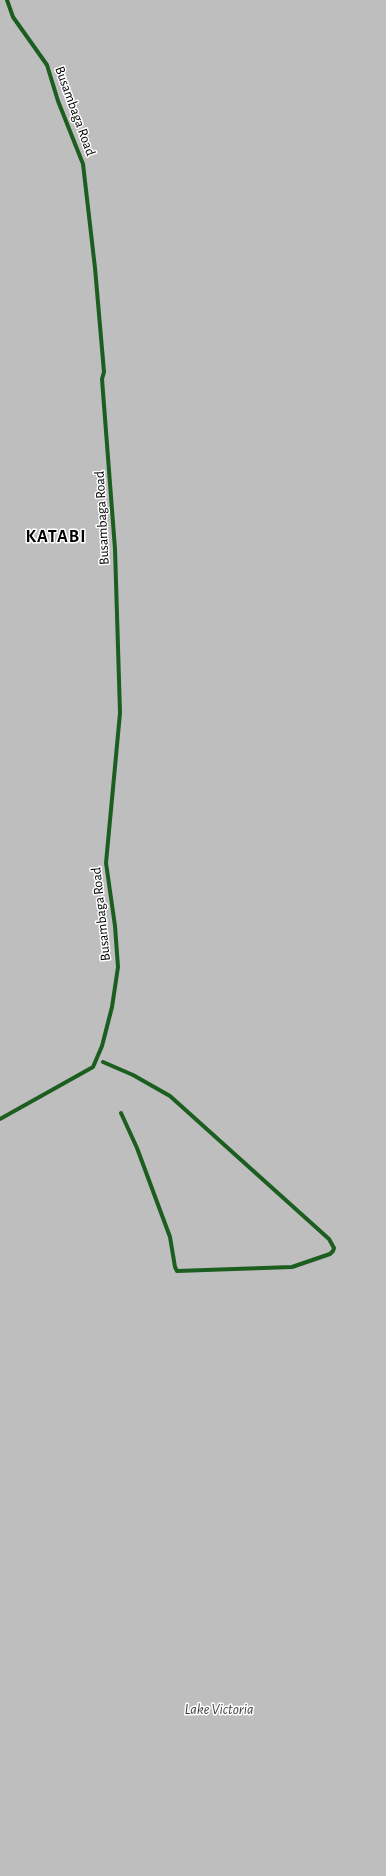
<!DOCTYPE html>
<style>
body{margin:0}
canvas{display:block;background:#fff}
</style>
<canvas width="386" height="1876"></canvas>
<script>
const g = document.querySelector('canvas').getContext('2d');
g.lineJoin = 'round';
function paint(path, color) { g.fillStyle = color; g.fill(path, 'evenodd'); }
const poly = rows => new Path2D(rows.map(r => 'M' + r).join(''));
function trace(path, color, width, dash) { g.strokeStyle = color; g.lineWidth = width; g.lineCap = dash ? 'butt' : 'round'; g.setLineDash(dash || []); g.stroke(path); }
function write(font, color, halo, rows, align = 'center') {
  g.font = font + ' "Alegreya Sans",sans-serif'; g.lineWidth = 3; g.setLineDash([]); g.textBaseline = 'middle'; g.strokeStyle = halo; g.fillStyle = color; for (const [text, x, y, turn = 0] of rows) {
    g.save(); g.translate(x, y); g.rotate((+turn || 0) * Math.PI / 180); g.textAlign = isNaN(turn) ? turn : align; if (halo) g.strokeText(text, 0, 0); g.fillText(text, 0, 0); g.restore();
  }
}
paint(poly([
 [0,0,386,0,386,1876,0,1876]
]), '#bebebe');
trace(poly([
 [78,0,81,35],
 [0,23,13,17],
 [90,72,89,58,96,52,128,50,138,51],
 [2,73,9,73,10,70,41,57],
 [0,135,16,151,19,161],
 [83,161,90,106,87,71,100,78,115,97,129,149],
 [0,167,20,161],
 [148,197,151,188],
 [89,204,144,197,154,202,157,209,161,287,167,321,169,369,167,394],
 [3,218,30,222,40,219,65,231,91,231],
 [0,228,6,204,20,161,58,101],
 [0,315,37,316,64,312,67,315,98,305],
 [22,316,21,330,23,338,30,523,43,583,52,613],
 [105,400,167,394,171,405,172,420,175,423,177,435,176,449,185,559,195,636,196,674,183,685,181,703,197,734,200,748,205,805,188,807,166,805,149,798,114,787],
 [0,479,6,458],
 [0,498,0,513],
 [0,525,30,523],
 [0,615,52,613,116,602],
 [0,636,73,660,119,669],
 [0,684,19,688,75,705,120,713],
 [0,700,15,691],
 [170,722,192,721],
 [0,752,5,748,19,747,36,737,13,693],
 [0,773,20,796,7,813,7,826,0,848],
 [205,805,222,813,251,818],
 [0,848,15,867,22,879,36,915,47,953],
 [20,873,50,869,109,841],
 [0,912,10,913,33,907],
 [12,945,28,942,42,935],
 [25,989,73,1078],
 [113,1001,132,1007,165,1009,168,1008,171,1000,175,997,228,993,235,994,239,1008,244,1118],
 [239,1008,342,1002],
 [0,1013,7,1015],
 [3,1023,42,1095],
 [0,1026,47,953,73,1003,90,1049,99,1052],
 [242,1045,309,1040,340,1040],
 [103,1062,133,1075,170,1096,329,1239,334,1248,333,1251,330,1254,292,1267,177,1271,175,1267,170,1237,137,1148,121,1113],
 [0,1093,11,1112],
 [170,1096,175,1087,180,1086,358,1075],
 [0,1119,93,1067,102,1046,112,1007,118,967,115,926,106,863,120,713,115,549,102,379,104,372,95,268,83,164,58,101,47,65,13,17,7,0],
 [199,1122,363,1111],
 [89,1124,136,1258],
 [56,1135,100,1262],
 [22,1146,62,1262,100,1262,173,1257],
 [137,1148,204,1127],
 [0,1154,121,1113,102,1061],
 [0,1188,47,1318],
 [0,1226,44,1209,111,1187],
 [0,1247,9,1271,12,1272,25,1270,28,1267,62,1262,72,1283],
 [0,1316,5,1317,7,1314,1,1296,9,1271]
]), '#bebebe', 5);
trace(poly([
 [103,1062,133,1075,170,1096,329,1239,334,1248,333,1251,330,1254,292,1267,177,1271,175,1267,170,1237,137,1148,121,1113],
 [0,1119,93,1067,102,1046,112,1007,118,967,115,926,106,863,120,713,115,549,102,379,104,372,95,268,83,164,58,101,47,65,13,17,7,0]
]), '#1b5e20', 4);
write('14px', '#000', '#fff', [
 ["Busambaga Road",75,111,70],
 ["Busambaga Road",102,518,-93],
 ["Busambaga Road",101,914,-96]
]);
write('italic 15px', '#434343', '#fff', [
 ["Lake Victoria",219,1709]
]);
g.letterSpacing = '1px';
write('bold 18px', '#000', '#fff', [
 ["KATABI",56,537]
]);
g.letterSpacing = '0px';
</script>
